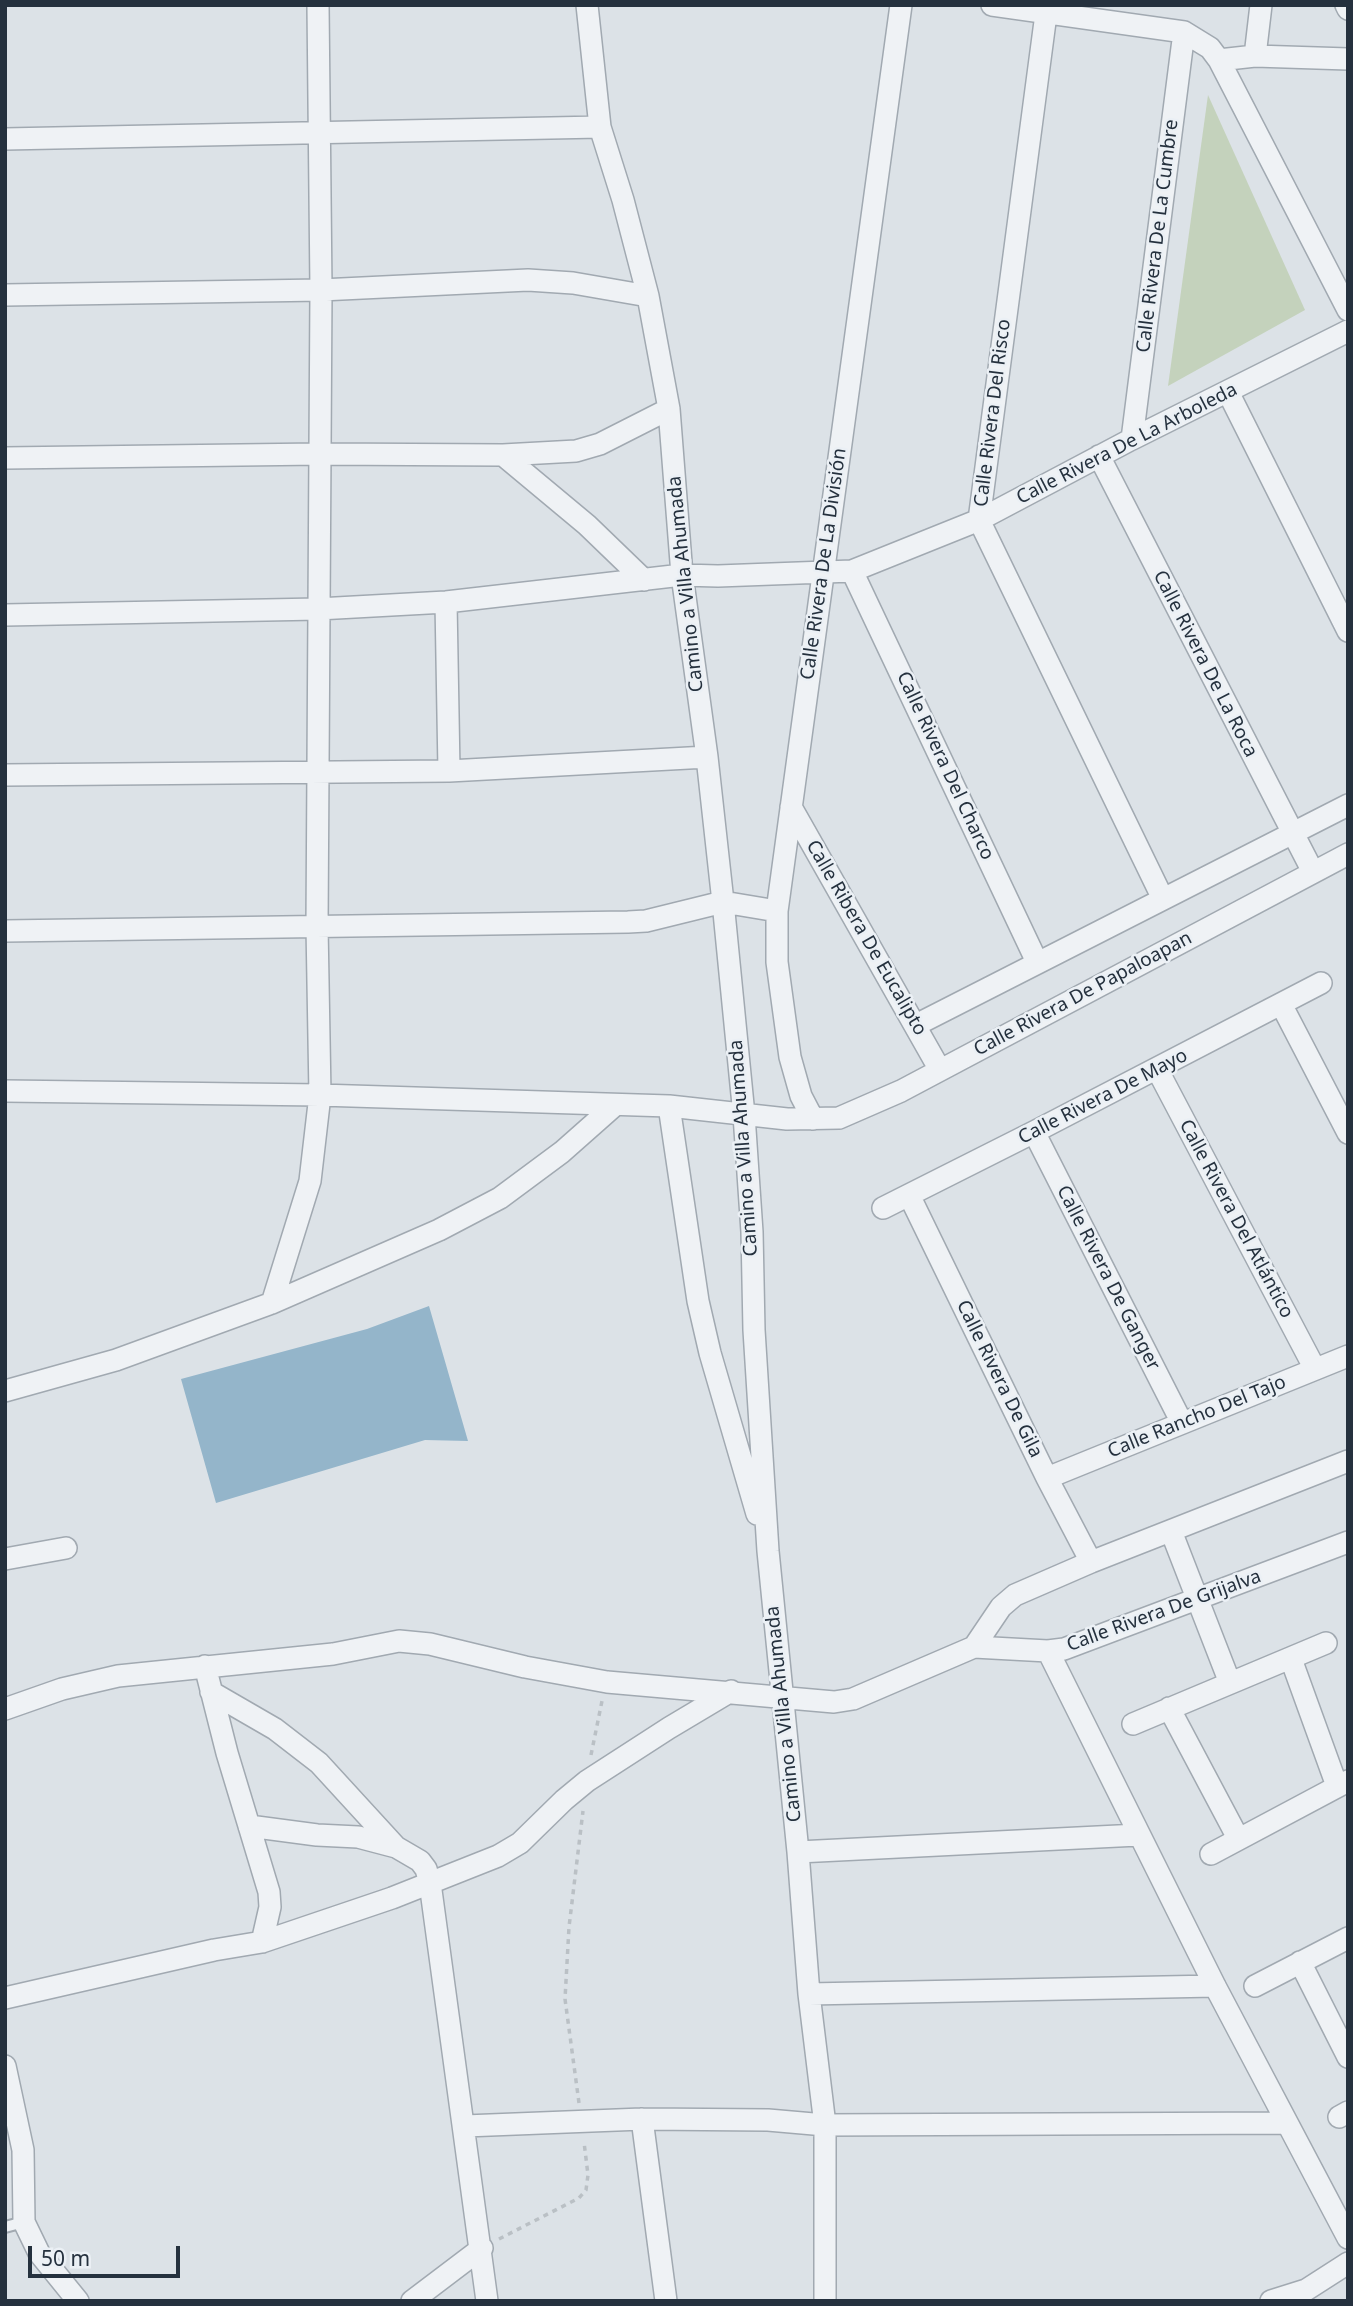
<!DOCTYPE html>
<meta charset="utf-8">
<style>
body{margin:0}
#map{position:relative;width:1353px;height:2306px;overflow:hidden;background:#dce2e7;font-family:"Noto Sans",sans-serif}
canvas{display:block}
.frame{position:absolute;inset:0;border:7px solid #25313e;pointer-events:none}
.scale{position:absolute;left:28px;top:2246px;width:152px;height:32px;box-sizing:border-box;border:4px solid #25313e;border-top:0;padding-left:9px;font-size:21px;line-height:24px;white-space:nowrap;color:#25313e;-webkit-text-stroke:5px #ebf0f5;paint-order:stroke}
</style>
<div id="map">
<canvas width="1353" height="2306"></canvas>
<div class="frame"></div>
<div class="scale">50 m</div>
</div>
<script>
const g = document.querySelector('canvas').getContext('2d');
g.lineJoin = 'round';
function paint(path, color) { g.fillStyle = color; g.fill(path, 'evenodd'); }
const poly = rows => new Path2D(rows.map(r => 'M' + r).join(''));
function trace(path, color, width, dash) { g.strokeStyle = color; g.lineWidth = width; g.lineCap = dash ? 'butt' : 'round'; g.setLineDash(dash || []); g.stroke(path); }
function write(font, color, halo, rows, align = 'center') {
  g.font = font + ' "Noto Sans",sans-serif'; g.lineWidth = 5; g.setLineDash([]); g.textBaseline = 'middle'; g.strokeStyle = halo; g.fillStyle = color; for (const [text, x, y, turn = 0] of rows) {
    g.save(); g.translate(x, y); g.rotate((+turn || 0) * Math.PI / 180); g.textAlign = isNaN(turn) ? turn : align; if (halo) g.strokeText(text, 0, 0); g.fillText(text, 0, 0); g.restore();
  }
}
paint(poly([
 [1208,95,1305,310,1168,386]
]), '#c4d2bc');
paint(poly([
 [429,1306,468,1441,425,1440,216,1503,181,1379,367,1329]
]), '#94b5ca');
const lane = poly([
 [5,2227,24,2222]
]);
const street = poly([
 [587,5,600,127,623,200,648,296,669,409,682,575,707,757,723,902,744,1115,752,1232,754,1330,768,1551,798,1852,809,1994,825,2125,825,2301],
 [992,5,1184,32,1210,48,1219,60,1348,310],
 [1346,5,1348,9],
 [1046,14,979,520,1163,899],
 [1255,56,1261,5],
 [1219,60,1255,56,1348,59],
 [5,139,600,127],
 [5,295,321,290,528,280,573,283,648,296],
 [1228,392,1348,631],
 [1132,439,1184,32],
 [503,455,587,525,644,580],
 [1099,456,1313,872],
 [5,458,319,454,503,455,576,451,600,444,669,409],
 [852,571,1037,962],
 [446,602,449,771],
 [5,615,318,609,446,602,682,575,718,576,852,571,979,520,1132,439,1348,331],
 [5,775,449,771,707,757],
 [791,807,940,1070],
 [5,931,628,922,646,921,723,902,777,911],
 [1281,1004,1348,1133],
 [916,1025,1348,805],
 [1157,1069,1315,1369],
 [5,1091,320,1095,669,1106,787,1119,839,1118,901,1091,1348,854],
 [669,1106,698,1301,710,1353,757,1514],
 [813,1119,801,1096,790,1057,777,962,777,911,901,5],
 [1034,1132,1182,1423],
 [909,1195,1047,1478,1091,1562],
 [883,1208,1034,1132,1321,983],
 [272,1303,310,1181,320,1095,317,926,321,290,318,5],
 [5,1391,116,1360,272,1303,439,1230,500,1198,562,1152,614,1106],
 [1047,1478,1348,1356],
 [1171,1531,1230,1683],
 [5,1559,66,1548],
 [974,1647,1048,1651,1064,1649,1348,1542],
 [1048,1651,1215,1986,1348,2238],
 [1291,1659,1337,1786],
 [205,1666,227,1753,269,1892,270,1907,262,1942],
 [211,1692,275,1729,319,1763,396,1847],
 [1169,1708,1238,1838],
 [5,1709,62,1689,118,1676,333,1654,399,1641,430,1644,525,1667,607,1682,834,1702,853,1699,974,1647,1001,1607,1015,1595,1091,1562,1348,1461],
 [1133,1724,1326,1643],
 [249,1826,317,1835,358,1837,396,1847,420,1861,426,1869,430,1883,487,2301],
 [798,1852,1138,1835],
 [1211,1854,1348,1781],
 [1300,1962,1348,2057],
 [1255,1986,1348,1938],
 [809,1994,1215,1986],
 [5,1998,214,1950,262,1942,392,1898,498,1856,520,1843,564,1800,587,1781,669,1728,731,1691],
 [5,2066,23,2150,24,2222,39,2253,78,2301],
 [1339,2117,1348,2112],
 [642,2119,666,2301],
 [465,2126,642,2119,768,2120,825,2125,1287,2123],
 [412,2301,482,2248],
 [1271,2301,1306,2290,1348,2263]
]);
trace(lane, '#a1a9b1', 14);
trace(street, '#a1a9b1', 24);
trace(poly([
 [591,1755,602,1701],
 [579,2103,565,1999,569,1927,583,1811],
 [499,2239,579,2198,586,2190,588,2175,584,2142]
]), '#bac0c5', 3.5, [5, 5]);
trace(lane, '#eff2f5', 10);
trace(street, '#eff2f5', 21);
write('19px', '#25313e', '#ebf0f5', [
 ["Calle Rivera De La Cumbre",1158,236,-83],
 ["Calle Rivera Del Risco",993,413,-83],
 ["Calle Rivera De La Arboleda",1127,444,-27],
 ["Calle Rivera De La División",824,564,-82],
 ["Camino a Villa Ahumada",686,584,-96],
 ["Calle Rivera De La Roca",1205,664,63],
 ["Calle Rivera Del Charco",945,766,65],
 ["Calle Ribera De Eucalipto",866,938,60],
 ["Calle Rivera De Papaloapan",1083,994,-28],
 ["Calle Rivera De Mayo",1103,1097,-27],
 ["Camino a Villa Ahumada",744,1148,-94],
 ["Calle Rivera Del Atlántico",1236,1219,62],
 ["Calle Rivera De Ganger",1108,1278,63],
 ["Calle Rivera De Gila",999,1379,64],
 ["Calle Rancho Del Tajo",1197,1417,-22],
 ["Calle Rivera De Grijalva",1164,1611,-20],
 ["Camino a Villa Ahumada",784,1714,-96]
]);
</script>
